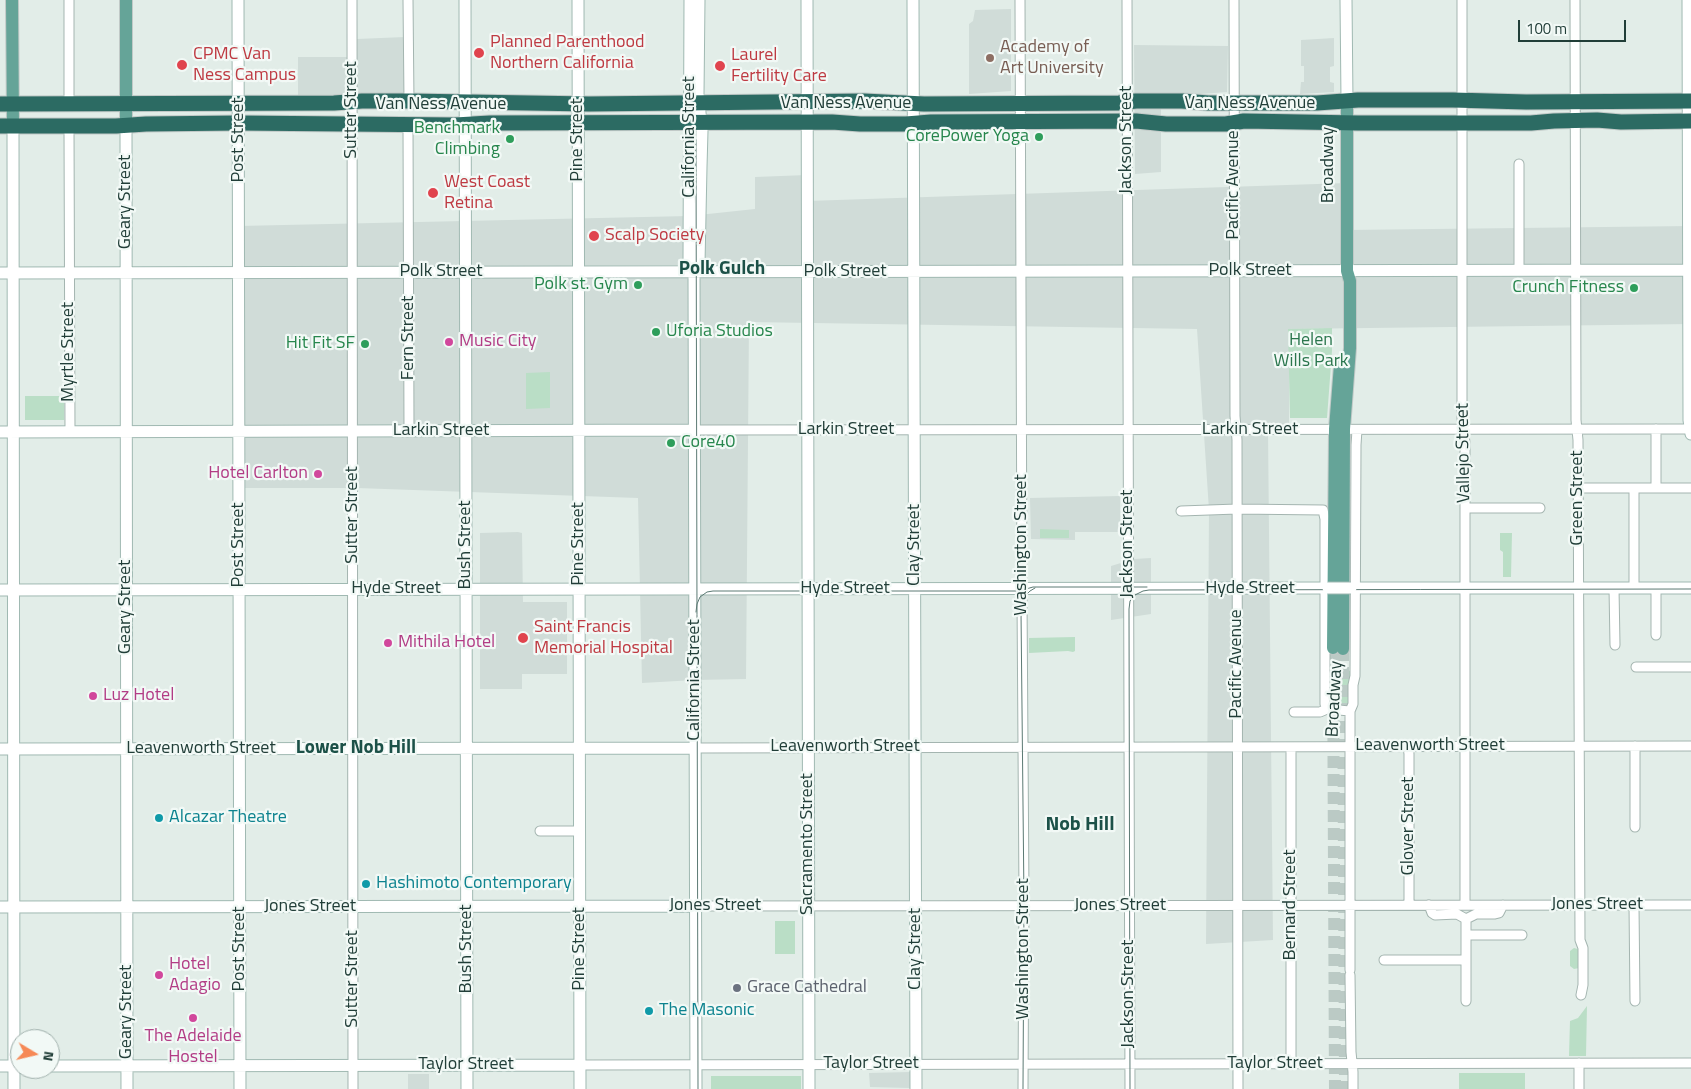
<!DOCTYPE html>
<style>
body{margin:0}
#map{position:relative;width:1691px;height:1089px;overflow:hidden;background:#e2ede8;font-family:"Titillium Web",sans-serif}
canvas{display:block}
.north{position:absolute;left:10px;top:1029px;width:50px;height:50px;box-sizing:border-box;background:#f2f9f6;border:1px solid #9eaeaa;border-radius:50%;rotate:99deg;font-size:14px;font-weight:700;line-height:20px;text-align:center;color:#213e38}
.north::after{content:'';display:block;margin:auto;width:18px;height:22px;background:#f68956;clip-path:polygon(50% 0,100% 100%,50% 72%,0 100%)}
.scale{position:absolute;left:1518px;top:20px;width:108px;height:22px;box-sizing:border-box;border:2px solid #213e38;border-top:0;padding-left:6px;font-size:15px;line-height:18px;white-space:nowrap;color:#213e38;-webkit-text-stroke:4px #f2f9f6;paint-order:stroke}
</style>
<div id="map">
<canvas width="1691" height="1089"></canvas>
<div class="north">N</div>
<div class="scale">100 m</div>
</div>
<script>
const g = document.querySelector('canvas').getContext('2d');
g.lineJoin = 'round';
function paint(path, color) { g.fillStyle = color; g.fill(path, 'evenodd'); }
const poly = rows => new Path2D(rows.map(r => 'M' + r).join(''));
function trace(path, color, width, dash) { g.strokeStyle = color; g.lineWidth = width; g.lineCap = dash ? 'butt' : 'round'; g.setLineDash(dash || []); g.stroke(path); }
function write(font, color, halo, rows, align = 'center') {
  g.font = font + ' "Titillium Web",sans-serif'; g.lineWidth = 4.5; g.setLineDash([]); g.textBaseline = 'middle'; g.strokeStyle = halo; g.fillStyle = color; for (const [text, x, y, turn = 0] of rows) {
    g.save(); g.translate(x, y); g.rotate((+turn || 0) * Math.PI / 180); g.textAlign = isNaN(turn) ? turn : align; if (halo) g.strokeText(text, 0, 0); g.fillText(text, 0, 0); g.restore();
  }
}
paint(poly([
 [1011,9,1011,91,969,94,969,24,973,21,975,10],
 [405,37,405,98,298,98,298,57,357,57,357,39],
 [1334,38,1334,66,1330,67,1330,82,1334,83,1334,92,1300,94,1301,82,1304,82,1304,66,1301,66,1301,40],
 [1134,45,1228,46,1227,92,1161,97,1161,172,1135,174],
 [807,175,807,201,1347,183,1347,230,1691,226,1691,324,1289,329,1289,429,1268,430,1273,940,1206,944,1209,510,1197,329,749,322,746,679,695,680,642,683,638,498,357,488,239,488,239,226,689,216,755,209,755,177],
 [1120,496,1120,532,1075,532,1075,540,1031,539,1030,498],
 [518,532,522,533,523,602,567,602,567,674,522,674,522,689,480,689,480,533],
 [1151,558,1151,614,1111,620,1111,566,1134,559],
 [910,1072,910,1088,870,1087,869,1073],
 [408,1074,429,1074,429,1089,408,1089]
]), '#d0dcd8');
paint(poly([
 [1332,328,1332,351,1327,418,1290,418,1288,329],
 [550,372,550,408,526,409,526,373],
 [25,396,64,396,64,420,25,420],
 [1040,529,1069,530,1069,538,1040,538],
 [1500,533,1512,533,1511,577,1503,577,1503,552,1500,550],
 [1075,637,1075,651,1073,652,1068,651,1029,653,1029,638],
 [1351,671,1351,705,1349,706,1331,707,1331,690,1333,678,1332,676,1329,677,1329,672],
 [775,921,795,921,795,954,775,954],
 [1574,948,1581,950,1579,968,1574,969,1570,966,1570,951],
 [1587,1006,1586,1056,1569,1056,1570,1021,1578,1018],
 [1459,1073,1525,1073,1525,1089,1459,1089],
 [711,1076,801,1076,801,1089,711,1089]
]), '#badec6');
trace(poly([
 [1333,648,1335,1089],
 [1343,649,1345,1089]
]), '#bbcac5', 12, [12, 6]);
const street = poly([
 [69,0,69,104],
 [352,0,353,1089],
 [408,0,409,101],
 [1020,0,1022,598,1024,896,1023,1089],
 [1127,0,1130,1089],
 [1234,0,1235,416,1237,440,1238,1089],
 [1462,0,1462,418,1465,443,1465,905],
 [1575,0,1576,420,1578,440,1580,940,1583,948,1583,985,1581,995],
 [408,125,409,431],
 [69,127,70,432],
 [1519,164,1519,270],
 [1656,429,1656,488],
 [695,430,1691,429],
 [1578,488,1691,488],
 [1465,508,1540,508],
 [1181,511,1237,509,1323,510,1325,519,1325,704,1327,709],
 [1614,588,1615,645],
 [1634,588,1634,488],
 [1656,588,1656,635],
 [1636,667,1691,667],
 [1294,712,1320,712,1327,709,1350,711],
 [1408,746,1409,754,1409,905],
 [1291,747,1291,1064],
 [695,748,1691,746],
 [1635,827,1635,746],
 [540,831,579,831],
 [1429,905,1432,913,1435,915,1457,914,1466,919],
 [1634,905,1635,1001],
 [696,906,1691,905],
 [1466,919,1476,914,1495,914,1499,913,1503,905],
 [1466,935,1522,935],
 [1384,960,1466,960],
 [1350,970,1350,711,1353,704,1353,685,1355,676,1356,445,1357,430],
 [1350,975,1351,1052,1353,1072,1353,1089],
 [1466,1001,1466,919],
 [580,1065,1691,1063],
 [1579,1089,1579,1063]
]);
const secondary = poly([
 [238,0,240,1089],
 [465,0,467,1089],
 [578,0,580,1089],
 [690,0,689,263,694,272],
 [807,0,809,1089],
 [913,0,916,1089],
 [1346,0,1347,100],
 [1688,0,1689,420,1691,434],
 [13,126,14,1089],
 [126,126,127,1089],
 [0,273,1689,270],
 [0,432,695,430],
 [1351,588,1691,588],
 [0,590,1328,588],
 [0,749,695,748],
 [0,907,696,906],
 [0,1066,20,1066],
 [50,1066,580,1065],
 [696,1089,694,272,699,263,701,167,702,131,698,94,699,0]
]);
const primary = poly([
 [12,0,13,126],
 [126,0,126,126],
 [1333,648,1335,429,1340,365],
 [1343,649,1344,429,1350,348,1350,281,1347,271,1347,100]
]);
const highway = poly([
 [0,104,334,103,362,101,409,101,589,104,864,101,924,104,1119,103,1136,101,1182,101,1208,103,1317,103,1358,100,1453,100,1526,102,1691,101],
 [0,126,116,126,146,124,238,123,455,125,490,123,832,122,860,124,906,124,931,122,1136,121,1166,124,1226,124,1244,121,1358,123,1531,123,1554,121,1597,120,1621,122,1691,121]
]);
trace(street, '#a4b5b0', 11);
trace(secondary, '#a0b9b2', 13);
trace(primary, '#c1c9c7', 14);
trace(highway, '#c1c9c7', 17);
trace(street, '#fff', 9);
trace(secondary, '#fff', 11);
trace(primary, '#65a498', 12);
trace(highway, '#2c6b63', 15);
trace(poly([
 [696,140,698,1089],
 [696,612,697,604,700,597,707,592,713,591,1019,591,1033,587,1147,587],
 [1023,1089,1024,901,1021,612,1025,596,1030,591,1035,588],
 [1130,1089,1129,609,1130,601,1135,595,1143,591,1149,590,1691,589]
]), '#5c7a74', 1);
const secondaryBridge = poly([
 [1328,588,1351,588]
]);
trace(secondaryBridge, '#a0b9b2', 13, []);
trace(secondaryBridge, '#fff', 11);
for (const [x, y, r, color] of [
 [479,53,6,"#e0444e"],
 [990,58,5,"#8d6e63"],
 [182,65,6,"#e0444e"],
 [720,66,6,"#e0444e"],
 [1039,137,5,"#2e9e5b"],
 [510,139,5,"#2e9e5b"],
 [433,193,6,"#e0444e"],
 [594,236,6,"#e0444e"],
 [638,285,5,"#2e9e5b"],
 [1634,288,5,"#2e9e5b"],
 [656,332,5,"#2e9e5b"],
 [449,342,5,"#d1479c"],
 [365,344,5,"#2e9e5b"],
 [671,443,5,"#2e9e5b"],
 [318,474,5,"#d1479c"],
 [523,638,6,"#e0444e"],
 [388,643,5,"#d1479c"],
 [93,696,5,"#d1479c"],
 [159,818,5,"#0f9aa8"],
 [366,884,5,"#0f9aa8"],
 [159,975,5,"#d1479c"],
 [737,988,5,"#6b7280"],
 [649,1011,5,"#0f9aa8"],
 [193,1018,5,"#d1479c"]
]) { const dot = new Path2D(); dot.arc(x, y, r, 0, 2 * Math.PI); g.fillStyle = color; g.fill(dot); trace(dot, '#f2f9f6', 2); }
write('18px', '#be3a42', '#f2f9f6', [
 ["Planned Parenthood",490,43],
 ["Northern California",490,64],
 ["CPMC Van",193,55],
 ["Ness Campus",193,76],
 ["Laurel",731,56],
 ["Fertility Care",731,77],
 ["West Coast",444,183],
 ["Retina",444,204],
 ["Scalp Society",605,236],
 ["Saint Francis",534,628],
 ["Memorial Hospital",534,649]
], 'left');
write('18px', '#785e54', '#f2f9f6', [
 ["Academy of",1000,48],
 ["Art University",1000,69]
], 'left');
write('18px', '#213e38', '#f2f9f6', [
 ["Van Ness Avenue",846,104],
 ["Van Ness Avenue",1250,104],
 ["Van Ness Avenue",441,105],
 ["Sutter Street",352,110,-90],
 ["California Street",690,137,-90],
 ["Post Street",239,140,-90],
 ["Pine Street",578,140,-90],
 ["Jackson Street",1127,140,-90],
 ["Broadway",1329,165,-90],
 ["Pacific Avenue",1234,185,-90],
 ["Geary Street",126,202,-90],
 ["Polk Street",1250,271],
 ["Polk Street",441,272],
 ["Polk Street",845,272],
 ["Fern Street",409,338,-90],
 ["Myrtle Street",69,352,-90],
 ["Larkin Street",846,430],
 ["Larkin Street",1250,430],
 ["Larkin Street",441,431],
 ["Vallejo Street",1464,453,-91],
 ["Green Street",1578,498,-90],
 ["Sutter Street",353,515,-90],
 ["Pine Street",579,544,-90],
 ["Jackson Street",1128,544,-90],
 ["Post Street",239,545,-90],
 ["Bush Street",466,545,-90],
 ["Clay Street",915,545,-90],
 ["Washington Street",1022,545,-90],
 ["Hyde Street",396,589],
 ["Hyde Street",845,589],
 ["Hyde Street",1250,589],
 ["Geary Street",126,607,-90],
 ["Pacific Avenue",1237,664,-90],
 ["California Street",695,680,-90],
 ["Broadway",1335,699,-87],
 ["Leavenworth Street",1430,746],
 ["Leavenworth Street",845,747],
 ["Leavenworth Street",201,749],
 ["Glover Street",1409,826,-90],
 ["Sacramento Street",808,844,-90],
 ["Bernard Street",1291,905,-90],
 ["Jones Street",1597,905],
 ["Jones Street",715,906],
 ["Jones Street",1120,906],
 ["Jones Street",310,907],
 ["Post Street",240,949,-90],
 ["Bush Street",467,949,-90],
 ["Pine Street",580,949,-90],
 ["Clay Street",916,949,-90],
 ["Washington Street",1024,949,-90],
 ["Sutter Street",353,979,-90],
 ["Jackson Street",1129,994,-90],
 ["Geary Street",127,1012,-90],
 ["Taylor Street",871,1064],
 ["Taylor Street",1275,1064],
 ["Taylor Street",466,1065]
]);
write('18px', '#27864d', '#f2f9f6', [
 ["Benchmark",500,129],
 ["Climbing",500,150],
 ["CorePower Yoga",1029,137],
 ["Polk st. Gym",628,285],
 ["Crunch Fitness",1624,288],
 ["Uforia Studios",666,332,"left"],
 ["Hit Fit SF",355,344],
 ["Core40",681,443,"left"]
], 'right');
write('18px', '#2a764d', '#f2f9f6', [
 ["Helen",1311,341],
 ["Wills Park",1311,362]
]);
write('18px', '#b23c85', '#f2f9f6', [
 ["Music City",459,342],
 ["Hotel Carlton",308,474,"right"],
 ["Mithila Hotel",398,643],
 ["Luz Hotel",103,696],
 ["Hotel",169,965],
 ["Adagio",169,986],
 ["The Adelaide",193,1037,"center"],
 ["Hostel",193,1058,"center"]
], 'left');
write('18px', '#0d838f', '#f2f9f6', [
 ["Alcazar Theatre",169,818],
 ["Hashimoto Contemporary",376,884],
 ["The Masonic",659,1011]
], 'left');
write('18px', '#5b616d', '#f2f9f6', [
 ["Grace Cathedral",747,988]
], 'left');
write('bold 19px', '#1c5148', '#f2f9f6', [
 ["Polk Gulch",722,269],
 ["Lower Nob Hill",356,748]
]);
write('bold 20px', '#1c5148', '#f2f9f6', [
 ["Nob Hill",1080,825]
]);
</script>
